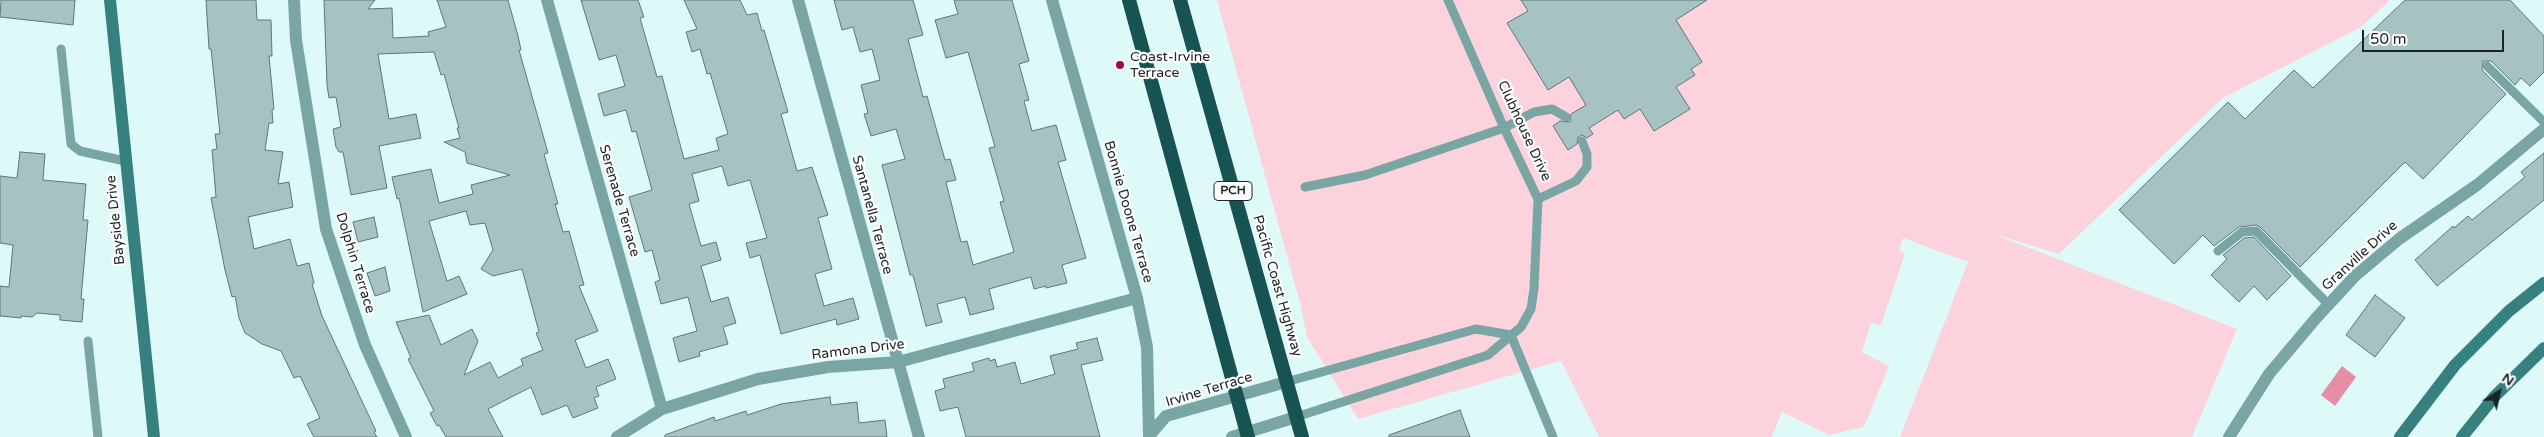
<!DOCTYPE html>
<style>
body{margin:0}
#map{position:relative;width:2544px;height:437px;overflow:hidden;background:#ddfaf9;font-family:"Varela Round",sans-serif}
canvas{display:block}
.north{position:absolute;left:2474px;top:367px;width:50px;height:50px;-webkit-text-stroke:4px #fff;paint-order:stroke;rotate:35deg;font-size:14px;font-weight:700;line-height:20px;text-align:center;color:#192423}
.north::after{content:'';display:block;margin:auto;width:18px;height:22px;background:#192423;clip-path:polygon(50% 0,100% 100%,50% 72%,0 100%)}
.scale{position:absolute;left:2362px;top:30px;width:142px;height:22px;box-sizing:border-box;border:2px solid #192423;border-top:0;padding-left:6px;font-size:15px;line-height:18px;white-space:nowrap;color:#192423;-webkit-text-stroke:4px #fff;paint-order:stroke}
</style>
<div id="map">
<canvas width="2544" height="437"></canvas>
<div class="north">N</div>
<div class="scale">50 m</div>
</div>
<script>
const g = document.querySelector('canvas').getContext('2d');
g.lineJoin = 'round';
function paint(path, color) { g.fillStyle = color; g.fill(path, 'evenodd'); }
const poly = rows => new Path2D(rows.map(r => 'M' + r).join(''));
function trace(path, color, width, dash) { g.strokeStyle = color; g.lineWidth = width; g.lineCap = dash ? 'butt' : 'round'; g.setLineDash(dash || []); g.stroke(path); }
function write(font, color, halo, rows, align = 'center') {
  g.font = font + ' "Varela Round",sans-serif'; g.lineWidth = 4.5; g.setLineDash([]); g.textBaseline = 'middle'; g.strokeStyle = halo; g.fillStyle = color; for (const [text, x, y, turn = 0] of rows) {
    g.save(); g.translate(x, y); g.rotate((+turn || 0) * Math.PI / 180); g.textAlign = isNaN(turn) ? turn : align; if (halo) g.strokeText(text, 0, 0); g.fillText(text, 0, 0); g.restore();
  }
}
paint(poly([
 [1217,0,2390,0,2361,27,2223,98,2059,254,1991,233,2237,329,2192,437,1900,437,1968,262,1903,238,1899,251,1905,254,1881,325,1871,323,1862,352,1889,366,1864,427,1829,435,1782,412,1772,437,1599,437,1561,361,1358,419,1307,337,1301,307]
]), '#fcd3dd');
paint(poly([
 [2342,366,2356,377,2335,406,2321,395]
]), '#e48fa6');
const building = poly([
 [1,0,75,0,73,25,0,17,1,0],
 [206,0,256,0,257,20,271,20,272,56,269,56,274,109,272,110,273,123,269,123,265,150,283,152,278,184,289,182,293,207,248,217,254,249,290,239,297,266,309,263,314,283,312,284,322,316,376,431,374,432,377,437,314,437,307,424,320,418,300,376,294,378,281,351,262,344,245,333,239,318,235,296,232,297,225,270,211,198,216,197,212,150,217,149,215,134,220,134,211,49,209,49,206,0],
 [324,0,375,0,368,9,392,8,393,38,429,36,428,32,446,27,437,0,508,0,518,36,521,50,519,50,548,153,544,154,558,204,555,204,563,232,569,231,584,285,579,286,598,331,575,340,586,368,608,359,616,379,596,387,599,396,594,398,598,408,573,418,567,405,542,415,531,387,488,409,503,437,446,437,439,425,437,426,430,413,434,411,408,359,411,358,396,322,429,315,441,345,472,329,478,341,464,375,490,362,498,378,523,365,521,359,543,350,536,333,539,332,522,269,493,276,481,269,493,250,485,223,470,225,466,211,429,221,447,281,459,276,467,294,423,312,399,198,397,199,392,177,431,169,439,203,473,194,471,185,510,175,467,163,465,152,444,142,460,138,457,128,459,128,444,74,441,75,434,52,378,54,389,119,416,114,421,138,379,146,387,188,351,195,343,152,339,152,336,147,333,129,341,127,336,97,329,98,327,85,324,0],
 [581,0,638,0,644,17,640,18,657,77,662,76,684,159,719,150,716,138,728,134,710,73,707,74,700,49,692,52,686,32,697,29,684,0,740,0,747,15,757,13,762,31,764,30,788,112,781,114,797,171,812,167,828,215,818,218,832,269,815,274,824,306,853,298,859,319,837,325,836,319,781,334,760,255,750,258,746,243,767,238,750,180,728,186,722,166,692,174,699,201,689,204,701,246,716,242,721,260,701,266,711,302,728,297,736,323,723,327,728,344,699,352,700,356,679,362,673,338,697,331,688,297,661,304,655,282,660,280,652,250,645,252,629,197,652,190,636,131,632,132,626,110,604,116,598,94,625,86,616,55,599,60,581,0],
 [834,0,913,0,923,35,908,39,923,97,927,96,945,160,950,159,956,180,946,182,961,242,967,241,973,265,1014,252,1000,202,1004,201,989,148,995,147,968,52,946,58,935,20,958,14,954,0,1012,0,1029,61,1019,64,1029,100,1024,101,1032,131,1056,125,1066,160,1058,162,1086,258,1062,265,1067,283,1046,288,1046,286,1034,289,1031,277,989,289,994,309,970,315,965,297,937,304,942,322,926,326,913,275,910,275,882,165,905,159,896,129,871,136,864,114,868,113,861,85,880,80,872,49,860,52,853,27,842,30,834,0],
 [1521,0,1707,0,1676,20,1702,62,1691,69,1695,75,1676,87,1690,109,1654,131,1640,109,1624,119,1618,110,1589,128,1593,134,1587,138,1582,135,1578,137,1577,144,1568,150,1553,126,1560,121,1570,122,1571,114,1586,105,1569,77,1548,90,1507,23,1528,11,1521,0],
 [2405,0,2510,0,2544,36,2544,72,2530,86,2521,78,2515,85,2491,61,2483,61,2482,70,2506,94,2423,179,2405,162,2300,267,2260,227,2256,225,2239,227,2214,246,2203,235,2174,264,2119,210,2228,102,2245,119,2294,70,2313,88,2405,0],
 [20,152,45,154,43,180,86,184,83,220,88,220,81,299,84,299,82,322,60,320,60,315,37,313,32,317,21,316,21,318,0,316,0,286,9,287,13,245,0,243,0,176,17,178,20,152],
 [2544,153,2544,200,2437,286,2415,260,2453,226,2454,228,2468,216,2472,220,2525,177,2521,172,2544,153],
 [374,217,378,237,358,242,353,222,374,217],
 [2254,237,2291,276,2267,300,2254,286,2239,302,2211,275,2227,259,2223,255,2244,238,2254,237],
 [385,267,390,291,375,296,367,273,385,267],
 [2375,295,2405,318,2375,357,2346,335,2375,295],
 [1097,338,1103,360,1081,365,1100,437,966,437,958,407,940,411,935,391,945,388,943,379,974,371,972,363,989,358,990,361,995,359,997,367,1015,362,1021,384,1055,374,1050,356,1078,349,1076,343,1097,338],
 [830,397,831,405,857,402,859,423,885,420,887,437,665,437,665,435,714,417,715,421,746,411,747,415,781,404,830,397],
 [1460,410,1470,437,1389,437,1389,435,1460,410]
]);
paint(building, '#a7c2c2');
trace(building, '#5e7877', 1);
trace(poly([
 [61,49,71,144,80,151,125,161],
 [2487,66,2544,122],
 [1305,187,1365,175,1504,128,1534,112,1552,109,1566,117],
 [1538,199,1576,181,1587,167,1587,154,1582,141],
 [2218,251,2242,232,2256,231,2328,304],
 [1511,335,1553,437],
 [88,341,98,437],
 [1286,382,1476,329,1511,335],
 [1296,417,1488,355,1521,327,1531,309,1534,289,1538,199,1504,128,1448,0]
]), '#79a6a5', 9);
trace(poly([
 [294,0,296,40,326,229,365,345,406,437],
 [547,0,662,409],
 [798,0,919,437],
 [1052,0,1137,298,1147,347,1149,436],
 [617,437,662,409,758,379,828,367,898,362,1137,298],
 [2229,437,2269,374,2317,317,2355,276,2399,239,2477,185,2544,129]
]), '#79a6a5', 12);
trace(poly([
 [1149,436,1166,416,1286,382],
 [1232,437,1296,417]
]), '#79a6a5', 12);
trace(poly([
 [110,0,154,437],
 [2400,437,2455,365,2509,311,2544,283],
 [2462,437,2494,397,2544,348]
]), '#368080', 12);
trace(poly([
 [1129,0,1248,437],
 [1180,0,1302,437]
]), '#175353', 14);
for (const [x, y, r, color] of [
 [1120,65,5,"#9e064e"]
]) { const dot = new Path2D(); dot.arc(x, y, r, 0, 2 * Math.PI); g.fillStyle = color; g.fill(dot); trace(dot, '#fff', 2); }
for (const [x, y, w] of [
 [1233,191,38]
]) { const box = new Path2D(); box.roundRect(x - w / 2, y - 9.5, w, 19, 4); g.fillStyle = '#fff'; g.fill(box); trace(box, '#192423', 1); }
write('bold 12px', '#192423', null, [
 ["PCH",1233,191]
]);
write('14px', '#192423', '#fff', [
 ["Coast-Irvine",1130,57],
 ["Terrace",1130,73]
], 'left');
write('14px', '#192423', '#fff', [
 ["Clubhouse Drive",1524,131,65],
 ["Serenade Terrace",619,201,74],
 ["Bonnie Doone Terrace",1128,212,74],
 ["Santanella Terrace",872,215,75],
 ["Bayside Drive",116,220,-96],
 ["Granville Drive",2360,256,-42],
 ["Dolphin Terrace",355,263,73],
 ["Pacific Coast Highway",1277,286,74],
 ["Ramona Drive",858,350,-7],
 ["Irvine Terrace",1209,390,-17]
]);
</script>
